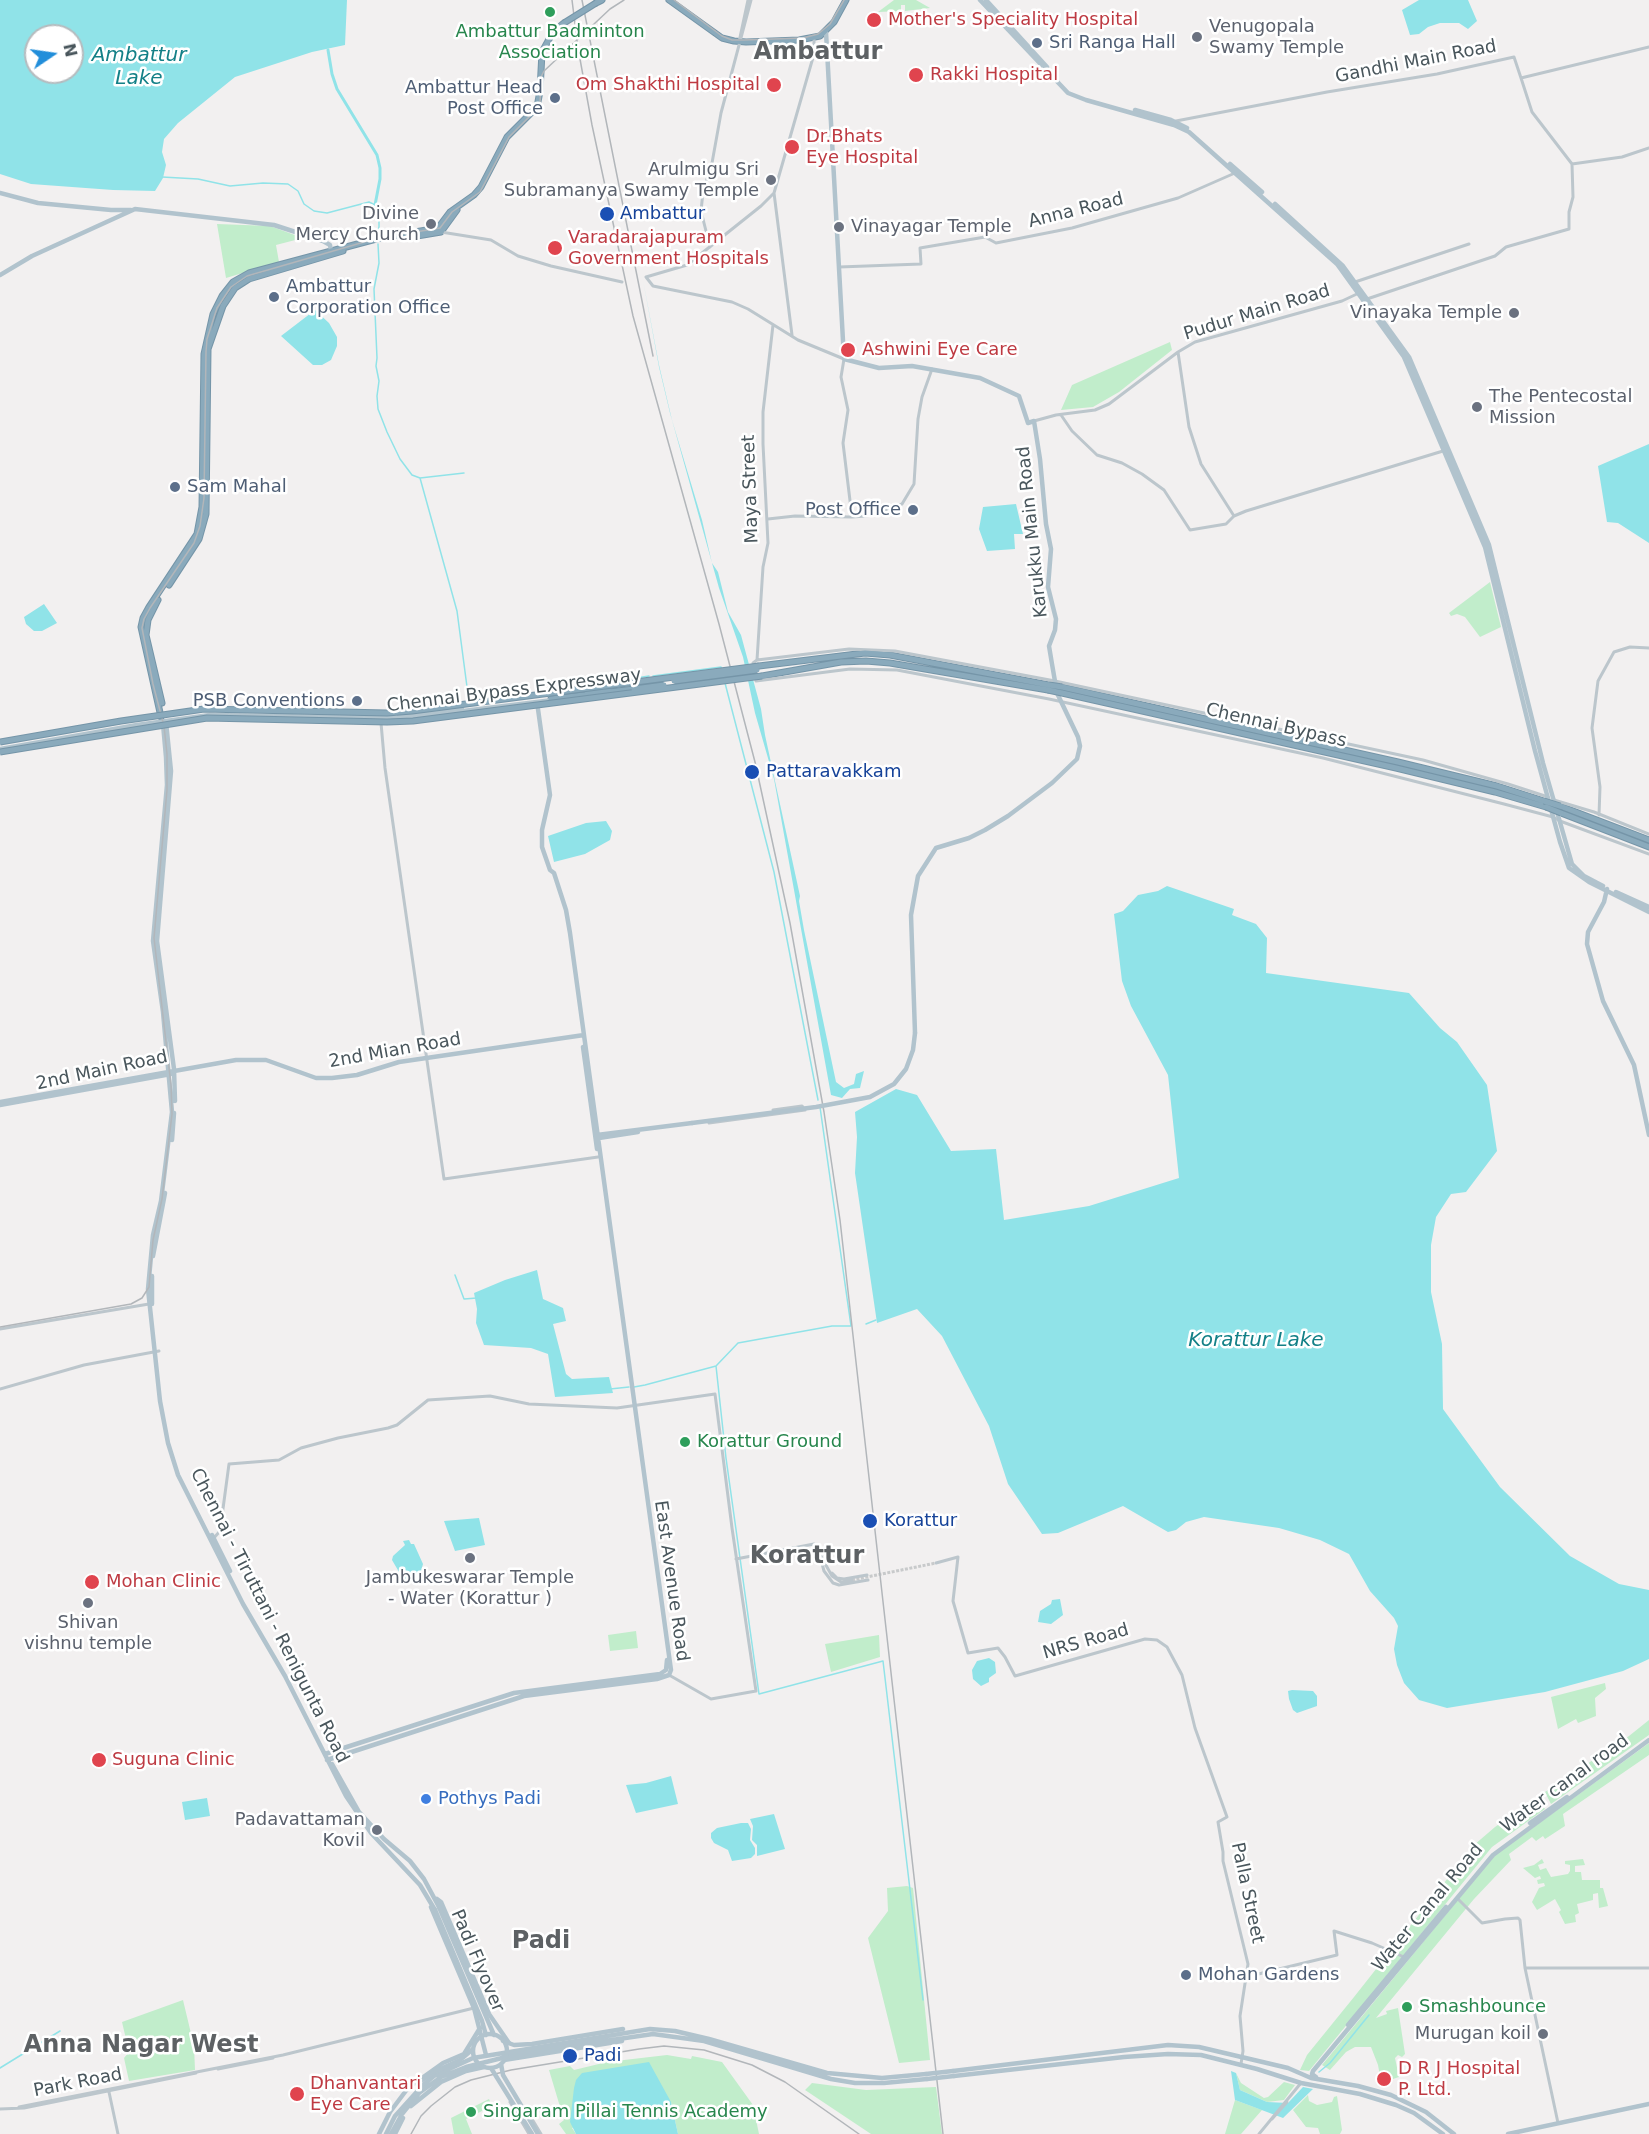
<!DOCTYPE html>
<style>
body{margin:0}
#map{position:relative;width:1649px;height:2134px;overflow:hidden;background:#f2f0f0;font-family:"DejaVu Sans",sans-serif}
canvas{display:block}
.north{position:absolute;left:24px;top:24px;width:60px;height:60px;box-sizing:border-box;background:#fff;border:2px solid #b6bbbe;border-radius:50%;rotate:77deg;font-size:16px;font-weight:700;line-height:24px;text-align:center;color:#49565c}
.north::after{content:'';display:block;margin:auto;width:21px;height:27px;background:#228eda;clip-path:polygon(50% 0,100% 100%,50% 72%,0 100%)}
</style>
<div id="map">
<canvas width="1649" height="2134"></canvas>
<div class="north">N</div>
</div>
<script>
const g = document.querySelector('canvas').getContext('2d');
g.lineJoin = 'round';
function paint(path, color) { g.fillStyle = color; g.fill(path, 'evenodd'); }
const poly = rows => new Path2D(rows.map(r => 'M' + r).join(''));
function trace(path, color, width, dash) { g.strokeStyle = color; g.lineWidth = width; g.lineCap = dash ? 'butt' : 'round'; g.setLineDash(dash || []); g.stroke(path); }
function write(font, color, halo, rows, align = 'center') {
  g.font = font + ' "DejaVu Sans",sans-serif'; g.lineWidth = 5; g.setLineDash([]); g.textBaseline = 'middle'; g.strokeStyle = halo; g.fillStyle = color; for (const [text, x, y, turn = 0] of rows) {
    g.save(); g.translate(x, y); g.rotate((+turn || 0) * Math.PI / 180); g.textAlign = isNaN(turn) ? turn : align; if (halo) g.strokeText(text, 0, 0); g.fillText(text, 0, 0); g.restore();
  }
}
paint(poly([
 [894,0,916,0,930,8,905,11,905,5,901,5,901,11,878,12],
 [217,224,270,226,303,238,276,245,279,262,226,278],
 [1170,342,1172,350,1119,392,1093,407,1061,410,1072,385],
 [1490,582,1501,627,1480,637,1465,617,1457,614,1451,616,1449,613],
 [636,1631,638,1648,610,1651,608,1635],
 [879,1635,880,1657,831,1672,825,1644],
 [1605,1683,1606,1689,1595,1698,1596,1716,1578,1723,1576,1719,1558,1729,1551,1697],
 [1649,1720,1649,1735,1551,1804,1545,1792,1629,1736],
 [1649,1743,1649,1755,1563,1814,1565,1826,1545,1839,1543,1836,1536,1841,1532,1837,1509,1854,1511,1860,1474,1899,1376,2018,1387,2014,1386,2011,1398,2008,1405,2054,1402,2057,1398,2055,1395,2058,1399,2077,1393,2079,1380,2076,1378,2065,1371,2047,1355,2047,1346,2052,1330,2070,1322,2065,1494,1856],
 [1538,1797,1545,1809,1492,1847,1309,2071,1300,2070,1307,2055,1354,1997,1474,1845,1495,1827],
 [1542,1859,1544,1863,1538,1865,1540,1870,1546,1868,1551,1877,1568,1874,1570,1871,1570,1865,1565,1864,1565,1861,1583,1859,1585,1865,1575,1866,1575,1872,1581,1872,1582,1880,1600,1880,1600,1888,1603,1888,1608,1906,1599,1908,1598,1893,1593,1894,1593,1900,1577,1904,1579,1913,1575,1915,1576,1922,1565,1924,1559,1912,1561,1910,1555,1899,1537,1910,1532,1902,1539,1888,1545,1886,1544,1883,1538,1884,1537,1880,1541,1879,1540,1876,1535,1878,1523,1868,1534,1865],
 [907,1886,913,1888,930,2060,899,2063,868,1938,888,1911,887,1888],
 [183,2000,194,2046,195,2070,129,2081,124,2058,129,2052,122,2022],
 [667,2055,691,2059,692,2056,722,2062,753,2105,759,2134,678,2134,671,2102,572,2128,576,2134,566,2134,559,2124,564,2120,549,2070,570,2066,574,2070,607,2062],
 [1236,2073,1241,2083,1264,2098,1268,2097,1284,2082,1295,2085,1284,2100,1267,2102,1240,2090],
 [812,2083,866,2090,936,2087,942,2134,871,2134,805,2090],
 [1308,2095,1309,2101,1317,2105,1332,2102,1334,2097,1337,2096,1342,2130,1340,2134,1320,2134,1318,2128,1306,2127,1293,2110],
 [489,2099,492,2106,466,2119,472,2134,454,2134,451,2118],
 [1235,2100,1262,2110,1241,2134,1225,2134]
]), '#c1edcb');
paint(poly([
 [0,0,347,0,345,45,312,52,235,77,178,123,164,139,162,152,166,165,163,178,155,191,113,190,31,184,0,174],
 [36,36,72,36,72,72,36,72],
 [1419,0,1468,0,1477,21,1468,29,1459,23,1440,23,1428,27,1419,34,1410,35,1402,10],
 [643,280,659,365,672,420,702,520,712,563,718,572,728,612,741,635,761,709,765,735,800,896,799,901,804,930,836,1082,844,1088,854,1084,856,1074,864,1071,860,1088,850,1089,842,1098,831,1095,774,779,755,713,743,657,719,588,670,413,659,367],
 [315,310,329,323,337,337,337,346,331,360,322,365,313,365,281,336],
 [1649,444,1649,543,1618,523,1607,522,1598,466],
 [1016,504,1023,534,1014,534,1015,549,987,551,979,529,983,507],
 [44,604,57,623,42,631,34,631,26,624,24,617],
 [606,821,612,831,610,840,585,854,554,862,548,836,586,823],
 [1167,886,1234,909,1232,915,1256,924,1267,938,1266,973,1409,993,1440,1028,1457,1042,1487,1085,1497,1151,1466,1192,1451,1194,1436,1217,1431,1245,1431,1292,1442,1344,1443,1409,1500,1487,1570,1556,1619,1584,1649,1590,1649,1659,1623,1671,1545,1692,1447,1708,1419,1700,1404,1683,1397,1665,1394,1649,1398,1626,1394,1618,1370,1591,1349,1554,1320,1540,1279,1528,1204,1517,1186,1522,1176,1530,1168,1532,1123,1506,1058,1533,1042,1534,1008,1484,989,1426,942,1336,917,1309,877,1323,855,1173,857,1137,855,1112,896,1089,917,1095,951,1151,996,1149,1004,1220,1089,1206,1179,1178,1168,1075,1131,1006,1122,981,1114,914,1123,911,1138,895,1158,891],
 [537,1270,543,1299,563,1308,566,1321,553,1324,566,1374,572,1379,609,1377,613,1393,555,1397,548,1354,531,1348,484,1345,476,1323,477,1309,474,1293,505,1280],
 [479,1518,485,1545,455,1551,444,1521],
 [409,1540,411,1544,414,1544,423,1564,420,1575,408,1580,402,1577,392,1560,393,1556,405,1545,403,1541],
 [1060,1599,1063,1615,1051,1624,1038,1622,1040,1611,1051,1604,1052,1600],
 [989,1658,995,1662,996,1673,989,1678,989,1682,981,1686,973,1679,972,1670,977,1661],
 [1292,1690,1313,1691,1317,1696,1317,1706,1297,1713,1293,1710,1289,1699,1288,1691],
 [671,1776,678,1804,636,1813,626,1785,646,1783],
 [207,1798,210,1816,185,1820,182,1802],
 [774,1814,785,1849,757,1856,757,1845,752,1840,753,1826,750,1819],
 [741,1823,748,1823,751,1829,750,1840,755,1848,755,1854,751,1858,732,1861,728,1850,714,1843,711,1838,711,1833,717,1828],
 [649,2062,671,2102,678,2134,576,2134,570,2122,574,2088,576,2080,582,2073],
 [1231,2071,1236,2073,1240,2090,1267,2102,1288,2103,1303,2087,1313,2089,1283,2118,1235,2100]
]), '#90e3e8');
trace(poly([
 [162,177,198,179,230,186,263,183,288,184,298,191,304,204,314,211,327,213,369,202,375,205,379,216,379,227,377,235],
 [378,244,379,263,374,289,377,358,376,366,379,381,377,396,378,409,387,432,400,459,412,475,420,478,464,473],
 [420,478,457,611,469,702],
 [653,676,721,667,722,670],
 [725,683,774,872,818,1100],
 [587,686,649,676],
 [455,1275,464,1299,477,1298],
 [866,1324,876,1320],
 [716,1366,726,1458,759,1694,883,1661,923,2000],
 [634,1387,645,1385,716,1366,738,1343,832,1326,851,1326,820,1107],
 [610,1389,629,1387],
 [0,2068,60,2031],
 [1319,2072,1330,2063,1369,2015]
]), '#90e3e8', 1.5);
trace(poly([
 [328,50,332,74,337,89,377,155,380,168,380,179,375,205]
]), '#90e3e8', 3);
trace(poly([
 [852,1580,936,1563]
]), '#c8cacb', 3, [3, 1.5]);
const highway = poly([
 [669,0,722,38,734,41,746,42,799,40,820,36,834,22,846,0],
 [596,3,602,0],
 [417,236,441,232,457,210],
 [169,585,199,539,206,514,208,349,223,306,235,288,249,279,343,251],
 [158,600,148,620,146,635,162,703],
 [759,666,865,653,890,655,1049,685],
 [762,676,841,662,866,661,890,663,1048,690],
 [1062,687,1398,762,1497,786,1544,801],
 [587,691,608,689],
 [1062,693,1396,768,1495,792,1546,807],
 [551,699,634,689],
 [161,717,141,627,143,618,149,607,197,534,202,507,204,354,213,314,222,296,233,282,249,273,380,238,438,228,450,212,474,195,481,187,507,137,537,107,540,91,542,52,553,32,564,23],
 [1560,806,1649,840],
 [1561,813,1649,847]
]);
trace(highway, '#7595a8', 7);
trace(poly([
 [739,42,748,0],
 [1176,121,1327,92,1437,74,1514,57,1521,78,1649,47],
 [1572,164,1622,157,1649,148],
 [774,193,761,206,687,265,646,277,653,286,732,302,748,309,798,340,844,359,841,377,848,410,843,443,852,517],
 [441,232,491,240,518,256,551,266,622,282],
 [710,247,701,211,703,192,712,163,721,113,751,0],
 [839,267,921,264,920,248,985,237,996,243,1072,228,1178,198,1235,173],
 [1355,282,1469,244],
 [1367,299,1495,256,1506,247,1569,229,1569,212,1573,197,1572,164,1532,112,1521,78],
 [792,335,774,193,814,54,814,38],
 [1178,352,1189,427,1201,464,1234,516,1246,511,1443,451],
 [1061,415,1072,431,1097,455,1122,463,1142,474,1164,490,1190,530,1226,524,1234,516],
 [1034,421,1056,415,1095,410,1109,404,1178,352,1195,342,1342,301,1359,293],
 [768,519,795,516,852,517,866,516,902,504,914,484,918,419,922,397,932,369],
 [757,660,849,649,895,651,1055,681,1423,760,1508,784,1548,797],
 [754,667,753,663,757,660,763,567,768,543,763,444,763,412,773,325],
 [755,676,756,681,850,669,897,670,1049,699,1323,758,1504,804,1553,817,1560,821,1649,854],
 [381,723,385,768,444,1179,598,1157],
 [1554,800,1594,812,1649,834],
 [1599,815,1600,787,1592,728,1598,681,1614,652,1630,647,1649,648],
 [709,1123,805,1110,802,1106,773,1110],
 [0,1329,149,1304],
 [0,1389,84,1365,159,1351],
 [213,1539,220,1531,229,1464,279,1460,301,1448,338,1438,388,1428,397,1425,428,1400,490,1396,529,1404,617,1408,715,1394,732,1528,756,1691,711,1699,669,1675],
 [820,1556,824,1571,833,1583,839,1585,868,1580],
 [736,1559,814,1544,832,1576,841,1582,852,1580],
 [936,1563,958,1557,953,1601,968,1653,998,1648,1005,1657,1015,1676,1145,1639,1157,1640,1167,1647,1182,1675,1195,1728,1227,1817,1218,1822,1223,1852,1223,1861,1248,1964,1240,2016,1243,2051,1241,2064],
 [832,1573,837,1578,844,1579,867,1575],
 [1457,1898,1482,1923,1505,1919,1518,1918,1520,1920,1525,1968,1649,1968],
 [1525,1968,1558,2123],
 [1246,1977,1337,1955,1334,1931,1372,1943,1404,1957],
 [218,2069,273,2058],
 [109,2092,118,2134],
 [510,2102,529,2134],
 [19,2107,283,2055,474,2008],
 [0,2109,24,2108,196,2073],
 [529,2114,541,2134],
 [1272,2119,1287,2102],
 [1259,2134,1301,2083]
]), '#bcc6cc', 3);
trace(poly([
 [980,0,1068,93,1086,100,1174,125,1189,132,1337,264,1404,357,1485,547,1535,751,1560,842,1569,868,1589,882,1649,912],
 [986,0,1047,67],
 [826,32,844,359,879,368,912,366,980,378,1019,396,1028,423,1034,421,1040,459,1046,524,1051,549,1048,587,1056,619,1055,630,1049,646,1052,664,1057,693,1078,737,1080,746,1077,759,1052,783,1008,816,985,830,969,838,936,848,918,876,911,915,915,1033],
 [1135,110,1171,120,1187,128],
 [1230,164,1262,192],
 [0,193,38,203,111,210,131,210],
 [1275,204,1343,266,1409,357,1489,545,1543,763,1572,864,1584,876,1603,886],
 [0,275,32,256,135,209,274,225,323,241,330,245,331,251],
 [330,714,378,715],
 [399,715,462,707],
 [166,722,171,771,157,941,174,1069,175,1101],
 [163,724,166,757,167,785,153,941,163,1012,172,1112,161,1201,153,1235,148,1289,160,1401,168,1443,178,1475,243,1604,285,1676,346,1796,371,1833,420,1885,435,1910],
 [0,749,137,725,210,715,406,718,553,700],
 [1607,889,1604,902,1588,932,1587,944,1603,1001,1634,1065,1649,1135],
 [1616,892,1649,907],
 [583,1047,597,1149],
 [0,1102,236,1060,266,1060,316,1078,332,1078,357,1075,399,1062,584,1035],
 [0,1105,171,1074],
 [597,1135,692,1123],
 [599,1138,638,1132],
 [172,1140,174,1113],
 [153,1256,165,1193],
 [152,1276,152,1304],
 [212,1535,230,1571],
 [325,1754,514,1693,660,1674,666,1670,667,1660],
 [327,1760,524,1696,657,1679,669,1675,671,1670,570,933,566,910,554,873,550,870,542,847,542,830,550,795,537,702],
 [332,1764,359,1812,384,1839,410,1861,424,1879,439,1907],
 [1530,1823,1567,1797],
 [437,1899,441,1902,489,2014,509,2043],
 [431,1907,474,2008,486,2055],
 [1348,2025,1446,1907],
 [504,2060,622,2041],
 [953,2071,1168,2045,1199,2047,1288,2068,1311,2078,1358,2086,1391,2095,1426,2112,1454,2134],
 [954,2076,1124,2057,1168,2054,1201,2055,1257,2069,1301,2083,1360,2094,1396,2105,1414,2113,1443,2134],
 [1316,2077,1312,2074,1313,2071,1493,1855,1649,1740],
 [411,2106,441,2082,466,2071,484,2067],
 [379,2134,390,2112,408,2088,443,2063,464,2054,480,2028],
 [386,2134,395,2116,423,2085,434,2076,473,2058,650,2029,675,2031,709,2039,827,2073,882,2078,926,2074],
 [391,2134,402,2114,419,2093,441,2077,466,2067,522,2053,653,2034,704,2041,831,2079,855,2083,884,2083,927,2079],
 [395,2134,403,2118],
 [1508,2134,1649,2104]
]), '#b1c3cd', 4.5);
trace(highway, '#8aaabc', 5);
trace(poly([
 [572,0,578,48,592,125,633,316,719,624,755,762,790,923,824,1112,840,1220,943,2134],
 [582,0,653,356],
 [674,0,722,36,732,40,744,40,803,38,818,34,830,24,844,0],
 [0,1327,131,1304,142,1298,149,1287,153,1240,162,1199,172,1114,171,1085,154,938,167,790,167,754,164,726,153,684,142,628,144,619,150,608,194,543,200,526,204,498,206,352,207,339,217,308,231,287,247,276,378,238,440,228,452,212,480,192,509,137,536,110,540,103,541,77,544,71,610,9,624,0],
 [411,2134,421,2116,431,2106,455,2087,471,2080,511,2070,639,2049,664,2046,704,2050,752,2065,785,2082,859,2134]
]), '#b2b6ba', 1.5);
const highwayBridge = poly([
 [564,23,596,3],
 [674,681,757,670],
 [1049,685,1062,687],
 [634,689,664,685],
 [1048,690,1062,693],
 [0,742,121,721,204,709,387,713,412,711,759,666],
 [0,752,207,718,387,722,413,721,762,676],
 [1544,801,1560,806],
 [1546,807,1561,813]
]);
trace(highwayBridge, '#7595a8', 7, []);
trace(poly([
 [692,1123,816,1107,870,1097,894,1084,906,1069,913,1050,915,1033],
 [439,1907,494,2035],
 [435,1910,482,2021,486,2035],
 '473 2051a17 17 0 1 1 34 0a17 17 0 1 1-34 0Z',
 [503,2041,514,2045,532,2044,623,2029],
 [501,2064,503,2075,538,2134],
 [491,2068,532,2134],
 [926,2074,953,2071],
 [927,2079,954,2076],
 [418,2083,436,2071,460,2060,473,2049]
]), '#b1c3cd', 4.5);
trace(highwayBridge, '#8aaabc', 5);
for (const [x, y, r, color] of [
 [550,12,6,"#2e9e5b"],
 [874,20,8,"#e0444e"],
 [1197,37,6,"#6b7280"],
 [1037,43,6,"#5c6f8a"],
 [916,75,8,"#e0444e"],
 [774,85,8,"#e0444e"],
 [555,98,6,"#5c6f8a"],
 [792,147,8,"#e0444e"],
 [771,180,6,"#6b7280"],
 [607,214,8,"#1a4fb4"],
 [431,224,6,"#6b7280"],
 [839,227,6,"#6b7280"],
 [555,248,8,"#e0444e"],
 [274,297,6,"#5c6f8a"],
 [1514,313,6,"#6b7280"],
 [848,350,8,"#e0444e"],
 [1477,407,6,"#6b7280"],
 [175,487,6,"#5c6f8a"],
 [913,510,6,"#5c6f8a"],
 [357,701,6,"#5c6f8a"],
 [752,772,8,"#1a4fb4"],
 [685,1442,6,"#2e9e5b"],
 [870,1521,8,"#1a4fb4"],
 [470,1558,6,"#6b7280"],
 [92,1582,8,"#e0444e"],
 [88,1603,6,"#6b7280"],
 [99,1760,8,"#e0444e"],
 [426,1799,6,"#3f7fe0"],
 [377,1830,6,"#6b7280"],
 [1186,1975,6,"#5c6f8a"],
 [1407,2007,6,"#2e9e5b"],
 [1543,2034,6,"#6b7280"],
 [570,2056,8,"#1a4fb4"],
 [1384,2079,8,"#e0444e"],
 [297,2094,8,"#e0444e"],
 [471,2112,6,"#2e9e5b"]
]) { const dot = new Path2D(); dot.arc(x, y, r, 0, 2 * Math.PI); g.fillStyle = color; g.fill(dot); trace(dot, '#fff', 2); }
write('18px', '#be3a42', '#fff', [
 ["Mother's Speciality Hospital",888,20],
 ["Rakki Hospital",930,75],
 ["Om Shakthi Hospital",760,85,"right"],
 ["Dr.Bhats",806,137],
 ["Eye Hospital",806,158],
 ["Varadarajapuram",568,238],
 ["Government Hospitals",568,259],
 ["Ashwini Eye Care",862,350],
 ["Mohan Clinic",106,1582],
 ["Suguna Clinic",112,1760],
 ["D R J Hospital",1398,2069],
 ["P. Ltd.",1398,2090],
 ["Dhanvantari",310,2084],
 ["Eye Care",310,2105]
], 'left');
write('18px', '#5b616d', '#fff', [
 ["Venugopala",1209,27,"left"],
 ["Swamy Temple",1209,48,"left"],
 ["Arulmigu Sri",759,170],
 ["Subramanya Swamy Temple",759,191],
 ["Divine",419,214],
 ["Mercy Church",419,235],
 ["Vinayagar Temple",851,227,"left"],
 ["Vinayaka Temple",1502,313],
 ["The Pentecostal",1489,397,"left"],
 ["Mission",1489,418,"left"],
 ["Jambukeswarar Temple",470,1578,"center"],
 ["- Water (Korattur )",470,1599,"center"],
 ["Shivan",88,1623,"center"],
 ["vishnu temple",88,1644,"center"],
 ["Padavattaman",365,1820],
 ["Kovil",365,1841],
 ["Murugan koil",1531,2034]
], 'right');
write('18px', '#27864d', '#fff', [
 ["Ambattur Badminton",550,32,"center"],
 ["Association",550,53,"center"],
 ["Korattur Ground",697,1442],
 ["Smashbounce",1419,2007],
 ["Singaram Pillai Tennis Academy",483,2112]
], 'left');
write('18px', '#4e5e75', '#fff', [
 ["Sri Ranga Hall",1049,43],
 ["Ambattur Head",543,88,"right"],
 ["Post Office",543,109,"right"],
 ["Ambattur",286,287],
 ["Corporation Office",286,308],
 ["Sam Mahal",187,487],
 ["Post Office",901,510,"right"],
 ["PSB Conventions",345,701,"right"],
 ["Mohan Gardens",1198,1975]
], 'left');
write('18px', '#49565c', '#fff', [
 ["Gandhi Main Road",1416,62,-11],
 ["Anna Road",1076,211,-14],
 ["Pudur Main Road",1257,313,-17],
 ["Maya Street",751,489,-92],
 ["Karukku Main Road",1033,532,-96],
 ["Chennai Bypass Expressway",514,691,-7],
 ["Chennai Bypass",1276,726,13],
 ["2nd Mian Road",395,1051,-10],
 ["2nd Main Road",102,1071,-12],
 ["East Avenue Road",671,1581,82],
 ["Chennai - Tiruttani - Renigunta Road",269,1616,63],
 ["NRS Road",1086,1642,-16],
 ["Water canal road",1565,1784,-36],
 ["Palla Street",1247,1893,78],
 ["Water Canal Road",1428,1908,-50],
 ["Padi Flyover",477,1961,67],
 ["Park Road",78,2083,-11]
]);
write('18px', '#164399', '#fff', [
 ["Ambattur",620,214],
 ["Pattaravakkam",766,772],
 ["Korattur",884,1521],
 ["Padi",584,2056]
], 'left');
write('18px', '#366cbe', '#fff', [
 ["Pothys Padi",438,1799]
], 'left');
write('italic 20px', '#138087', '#fff', [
 ["Ambattur",139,56],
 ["Lake",139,79],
 ["Korattur Lake",1256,1341]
]);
write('bold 24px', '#5d6164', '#fff', [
 ["Ambattur",818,53],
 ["Korattur",807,1557],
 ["Padi",541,1942],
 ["Anna Nagar West",141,2046]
]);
</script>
